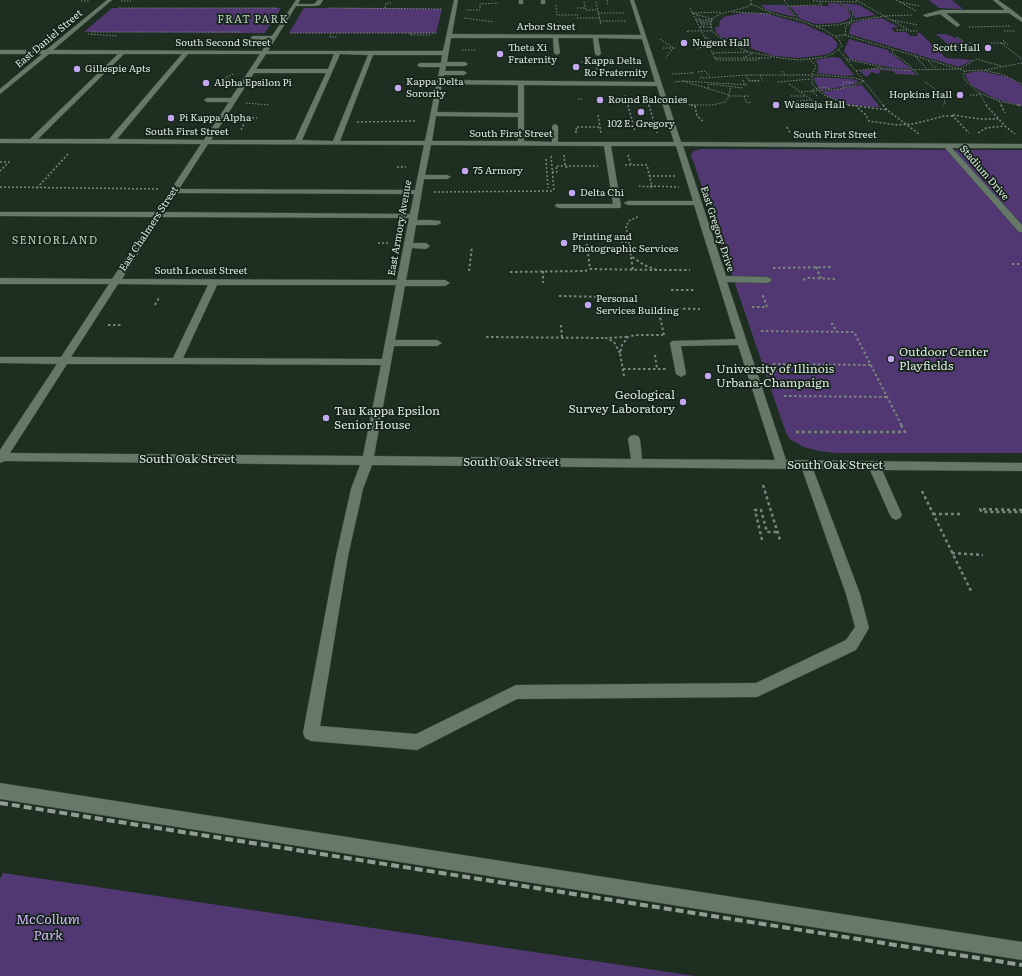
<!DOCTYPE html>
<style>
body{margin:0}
canvas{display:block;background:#1e2e21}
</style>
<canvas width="1022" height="976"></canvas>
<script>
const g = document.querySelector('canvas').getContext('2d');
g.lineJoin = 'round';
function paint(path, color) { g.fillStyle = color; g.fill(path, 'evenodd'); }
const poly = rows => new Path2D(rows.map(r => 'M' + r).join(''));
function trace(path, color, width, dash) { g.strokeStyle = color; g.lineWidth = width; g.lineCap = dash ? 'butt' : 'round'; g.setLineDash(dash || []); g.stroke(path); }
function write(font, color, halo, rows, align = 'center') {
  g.font = font + ' Literata,serif'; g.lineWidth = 3.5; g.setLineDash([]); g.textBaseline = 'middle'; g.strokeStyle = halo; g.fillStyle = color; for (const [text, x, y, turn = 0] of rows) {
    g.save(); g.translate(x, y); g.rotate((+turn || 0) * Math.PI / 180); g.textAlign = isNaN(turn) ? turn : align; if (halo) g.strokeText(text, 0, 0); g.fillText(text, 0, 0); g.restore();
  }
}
paint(poly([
 [929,0,952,0,963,9,939,8],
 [829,3,837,3,847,9,851,15,850,17,847,20,838,23,816,24,800,19,790,6,829,6,828,4],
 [840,3,859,5,876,15,855,18,852,11],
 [761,5,786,5,795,17,767,10],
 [112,8,281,8,265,33,84,32],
 [304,8,385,8,442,9,436,33,289,33],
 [743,13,768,14,804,24,832,37,837,43,837,47,832,52,824,55,799,58,774,56,750,48,743,48,722,38,716,32,715,27,719,27,720,21,724,17,723,17],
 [881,18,899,27,891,28,895,32,906,32,910,36,918,36,917,33,920,33,946,58,973,60,959,67,849,34,851,25,853,23,863,20],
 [936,34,945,34,959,39,964,43,967,50,965,52,957,52],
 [849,39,888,50,889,52,912,69,893,68,850,59,844,51],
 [833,57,840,58,854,75,847,76,816,73,819,71,817,70,819,66,815,60],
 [874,69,911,70,917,75,899,74,896,74,893,71,880,70,879,74,871,72,867,77,864,75,860,71],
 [981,71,1007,77,1020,84,1022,86,1022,106,993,98,971,85,967,79,965,74,972,72],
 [817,77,852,79,858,81,857,83,849,86,820,90,815,82,814,78],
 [862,85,880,107,868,107,848,104,829,97,822,92],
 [702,149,1022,150,1022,453,834,453,819,451,804,447,791,440,786,433,691,155,693,151],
 [3,873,695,976,0,976,0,879]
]), '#513873');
const minor = poly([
 [107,0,112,0,53,50,262,51,269,40,253,40,250,38,253,36,272,36,296,0,300,0,298,4,314,4,318,0,323,0,320,5,314,6,296,6,268,51,443,51,454,0,458,0,452,34,641,35,630,0,634,0,681,142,1022,144,1022,148,952,148,1022,225,1022,232,1019,232,945,148,683,146,726,276,768,277,772,280,768,283,727,282,786,460,1022,463,1022,471,882,470,902,515,900,518,896,520,892,518,890,515,870,470,813,469,860,594,869,628,856,650,757,697,517,699,417,750,311,741,305,738,303,733,336,556,351,489,360,465,5,461,0,463,0,450,57,364,0,363,0,357,61,357,109,284,0,284,0,278,112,279,153,217,0,216,0,212,156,212,201,144,0,143,0,139,30,139,118,54,49,54,0,94,0,89,42,54,0,54,0,50,46,50,107,0],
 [451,38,553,38,554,53,557,55,560,53,558,38,593,38,595,54,598,56,601,54,598,38,642,39,655,82,443,80,444,75,464,75,467,73,464,71,445,71,446,66,465,66,468,64,465,62,447,62,451,38],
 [124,54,182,54,109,139,38,139,124,54],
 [188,54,260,54,231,98,207,98,204,100,207,102,229,102,204,140,117,139,188,54],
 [266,54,334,54,328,69,256,69,266,54],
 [340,54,368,55,333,141,302,140,340,54],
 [373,55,442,55,441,63,420,63,417,65,420,67,440,67,425,141,340,141,373,55],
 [254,73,326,73,295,140,211,140,254,73],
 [442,84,518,85,518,113,437,112,442,84],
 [524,85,657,86,674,142,558,142,558,126,555,124,552,126,552,142,524,141,524,85],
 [436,116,518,117,518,141,432,141,436,116],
 [208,144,424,145,415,190,179,189,208,144],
 [431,145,604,146,613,204,556,204,555,206,559,208,620,208,621,206,611,146,676,146,693,201,628,201,624,203,628,205,694,205,736,339,672,341,670,343,676,374,681,377,686,374,681,346,738,345,775,460,642,459,640,439,638,436,634,435,630,436,628,439,631,459,374,456,394,346,437,346,442,343,437,340,395,340,405,286,445,286,450,283,445,280,406,280,412,248,426,249,430,246,426,243,413,243,416,225,437,225,441,223,440,221,430,220,417,220,424,179,447,179,451,177,447,175,425,175,431,145],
 [176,193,414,194,410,214,164,212,176,193],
 [161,217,409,218,397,280,122,279,161,217],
 [118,284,208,285,173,358,71,357,118,284],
 [217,285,396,285,382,359,183,358,217,285],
 [67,364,176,364,381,365,363,456,10,453,67,364],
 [372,465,802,469,846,594,855,627,846,640,756,683,516,685,416,734,320,726,348,556,363,489,372,465],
 [519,0,523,0,523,4,519,4,519,0],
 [541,0,545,0,545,4,541,4,541,0],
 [993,0,998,0,1012,10,1022,18,1022,22,1009,13,946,13,959,24,960,25,957,27,940,14,926,17,923,15,941,10,1005,10,993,0],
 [0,783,1022,942,1022,960,0,799,0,783]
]);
trace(minor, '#3a483e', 1);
trace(poly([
 [607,0,608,6],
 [751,0,751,4],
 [784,0,798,20],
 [856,0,909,30,896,30],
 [896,0,916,11],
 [81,1,89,1],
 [121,1,131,1],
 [813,1,857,2],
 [584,2,586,10],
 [596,2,601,25],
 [900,2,919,6],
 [751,4,774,14,799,20,823,29,839,39,842,46,834,53,825,57,799,60,780,58,749,52,724,41,712,31,711,22,713,18,720,14,747,7,751,4],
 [556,5,557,15,578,15],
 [788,6,822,5,820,2],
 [119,8,278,8],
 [329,8,442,9],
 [385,8,386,3,391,3],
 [577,8,585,8],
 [690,8,715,58,771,58],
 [467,10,480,10,480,4,498,3],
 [586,10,598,10],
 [733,12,770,14],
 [598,13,624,13],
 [697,15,704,27],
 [464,18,494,22],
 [577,18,600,18],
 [712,19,692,13,722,12],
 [696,20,712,20],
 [892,20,918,25],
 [600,21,626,21],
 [700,22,711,22],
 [701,24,711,24],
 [816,26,837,25,851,22,853,13,836,0],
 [700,27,711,27],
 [969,27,1010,26],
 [910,31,917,31],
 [1004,31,1016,31],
 [91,32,242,32],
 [688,32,687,31,712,31],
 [291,33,436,33],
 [331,33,330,37,338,37],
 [411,33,410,35,430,35],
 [88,34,117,36],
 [845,35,846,26,853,21,884,16,913,15],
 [836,36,845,35,966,71,982,70,1001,74,1022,84],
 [705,37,722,46],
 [957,37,968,45,969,52],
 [660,39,673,48,666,58],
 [1003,40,1008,45],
 [966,43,973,43],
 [991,43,1006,43],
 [1001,43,1022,59],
 [663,48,676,48],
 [697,48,731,44],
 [462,50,477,50],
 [839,50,884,106],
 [893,50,892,53,908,64,919,75],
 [713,53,747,52],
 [915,56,928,70],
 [715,58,716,60,758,60,760,58],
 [743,58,753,53],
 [809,59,816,66,812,75,812,84,824,95,848,105,856,106],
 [846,59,882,67],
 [976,59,1002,66],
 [928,61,938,70],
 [581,62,589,61],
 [610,63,640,63],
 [596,67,597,70,597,67,600,67],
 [985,70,1022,63],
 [782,71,785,75],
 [856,71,878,68,906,70,960,69,976,59],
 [965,71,963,75,965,80,979,93,987,106],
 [698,72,705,71,710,76],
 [672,74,693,73,692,71],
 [136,75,146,64],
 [746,75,748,80,760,81,749,81],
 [760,75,763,81],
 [700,77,705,78,746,75,820,75,855,78,864,81],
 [743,80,745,86],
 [426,81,419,82,426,83],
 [683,81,748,85],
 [675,82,683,81,729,95],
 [778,82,811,79],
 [925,82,942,94,945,102,943,106],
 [221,84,226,84,230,79,224,79],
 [789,84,812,100,826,106,836,101],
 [222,87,219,86,226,77,234,74],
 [708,88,709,84,743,88],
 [844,88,842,84,844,82,854,83],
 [801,92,838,89,854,86,864,81],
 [979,93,999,101,1022,106],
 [942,94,950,95],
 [625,95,628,106],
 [970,95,979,95],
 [646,96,649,106],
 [729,96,750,96],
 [744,96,746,102,751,103],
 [791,96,805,96],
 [817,96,812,91,814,89,824,87,831,89],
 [578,99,582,99],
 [617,101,627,99],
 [797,101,812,100],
 [999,101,1002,106],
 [680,102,695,106],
 [246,103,269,105],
 [691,105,713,105,725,102,728,98,731,86]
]), '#79867c', 1, [1.5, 1.5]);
trace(poly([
 [628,105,635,132],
 [649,105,657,133],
 [691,105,695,106,697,116,704,122],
 [824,105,828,105],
 [848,105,887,110],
 [883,105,887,110,919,134],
 [986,105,1005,126,1015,134],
 [1001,105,1005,113],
 [1018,105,1022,106],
 [858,108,866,115,869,121,897,125,913,124,944,116,953,116],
 [598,115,601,133],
 [952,115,969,133],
 [953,115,980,119,998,119],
 [236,118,257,118],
 [357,122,416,121],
 [787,127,790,133],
 [241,130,245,122],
 [575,132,577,132,576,127,600,127],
 [978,133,986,128,1005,126],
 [564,155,565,166,569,169],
 [628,155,631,165],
 [551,156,554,191],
 [546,159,548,188],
 [0,162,9,162,0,171],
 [625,165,647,165,652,187,639,186],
 [397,167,406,167],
 [552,172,557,172,556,166,598,166],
 [649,176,676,176],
 [650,186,679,187],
 [0,187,158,189],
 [37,188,69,153],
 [434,192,554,191],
 [621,242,628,242],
 [378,243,389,243],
 [629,244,626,226,629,221,639,216]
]), '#79867c', 1.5, [2, 2]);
trace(poly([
 [629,243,631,256,644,265,657,270,690,270],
 [587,244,590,269],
 [631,257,633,270],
 [1012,264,1022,264],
 [816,267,821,278],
 [773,268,831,267],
 [469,271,472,246],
 [543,271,543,283],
 [510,272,585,271,590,269,657,270],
 [803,280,807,278,837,279],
 [671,290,695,290],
 [559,296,608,297],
 [155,305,160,296],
 [752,307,767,307,762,293],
 [648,308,700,309],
 [658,308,664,335],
 [831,324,833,324,836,332],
 [108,325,123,325],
 [561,325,562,338],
 [761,331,854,332,902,426],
 [486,337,606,338],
 [620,353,614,342,606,338,627,337],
 [655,355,657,369],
 [773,364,871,365],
 [623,369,666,369],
 [624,376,620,353,622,345,628,337,635,335,663,335],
 [784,396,887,397]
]), '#79867c', 2, [2.5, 2.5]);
trace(poly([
 [796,432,905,432,901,425],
 [763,485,780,540],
 [922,491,972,593],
 [1022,510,980,509,982,512,1022,512],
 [933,514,963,514],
 [762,540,755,510,761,510,767,532,777,532],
 [952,553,983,555]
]), '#79867c', 2.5, [3, 3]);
paint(minor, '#667969');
trace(poly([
 [0,803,1022,965]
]), '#929e94', 4, [8, 4]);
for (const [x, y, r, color] of [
 [684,43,4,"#c4a7f1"],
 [988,48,4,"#c4a7f1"],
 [500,54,4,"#c4a7f1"],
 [576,67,4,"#c4a7f1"],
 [77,69,4,"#c4a7f1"],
 [206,83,4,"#c4a7f1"],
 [398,88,4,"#c4a7f1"],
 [960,95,4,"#c4a7f1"],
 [600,100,4,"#c4a7f1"],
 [776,105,4,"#c4a7f1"],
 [641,112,4,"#c4a7f1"],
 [171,118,4,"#c4a7f1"],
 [465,171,4,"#c4a7f1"],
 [572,193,4,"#c4a7f1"],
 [564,243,4,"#c4a7f1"],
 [588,305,4,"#c4a7f1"],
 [891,359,4,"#c4a7f1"],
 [708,376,4,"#c4a7f1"],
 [683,402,4,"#c4a7f1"],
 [326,418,4,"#c4a7f1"]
]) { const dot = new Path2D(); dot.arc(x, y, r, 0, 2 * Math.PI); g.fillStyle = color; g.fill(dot); trace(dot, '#142418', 1.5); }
write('10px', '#dce6de', '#142418', [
 ["Arbor Street",546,27],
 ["East Daniel Street",49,39,-40],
 ["South Second Street",223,43],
 ["South First Street",187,132],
 ["South First Street",511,134],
 ["South First Street",835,135],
 ["Stadium Drive",984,173,49],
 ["East Armory Avenue",400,228,-80],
 ["East Chalmers Street",149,229,-57],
 ["East Gregory Drive",717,229,72],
 ["South Locust Street",201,271]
]);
write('10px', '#dce6de', '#142418', [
 ["Nugent Hall",692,43],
 ["Theta Xi",508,48],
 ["Fraternity",508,60],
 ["Scott Hall",980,48,"right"],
 ["Kappa Delta",584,61],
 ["Ro Fraternity",584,73],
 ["Gillespie Apts",85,69],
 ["Kappa Delta",406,82],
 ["Sorority",406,94],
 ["Alpha Epsilon Pi",214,83],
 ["Hopkins Hall",952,95,"right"],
 ["Round Balconies",608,100],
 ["Wassaja Hall",784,105],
 ["Pi Kappa Alpha",179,118],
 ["102 E. Gregory",641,124,"center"],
 ["75 Armory",473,171],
 ["Delta Chi",580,193],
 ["Printing and",572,237],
 ["Photographic Services",572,249],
 ["Personal",596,299],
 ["Services Building",596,311]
], 'left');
g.letterSpacing = '1px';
write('11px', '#b6cbba', '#142418', [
 ["FRAT PARK",253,20],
 ["SENIORLAND",55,241]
]);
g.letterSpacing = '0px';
write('12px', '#dce6de', '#142418', [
 ["Outdoor Center",899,352],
 ["Playfields",899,366],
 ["University of Illinois",716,369],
 ["Urbana-Champaign",716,383],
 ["Geological",675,395,"right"],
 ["Survey Laboratory",675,409,"right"],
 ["Tau Kappa Epsilon",334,411],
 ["Senior House",334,425]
], 'left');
write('12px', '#dce6de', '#142418', [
 ["South Oak Street",187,459],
 ["South Oak Street",511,462],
 ["South Oak Street",835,465]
]);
write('italic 14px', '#d0b4fd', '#142418', [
 ["McCollum",48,920],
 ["Park",48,936]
]);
</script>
